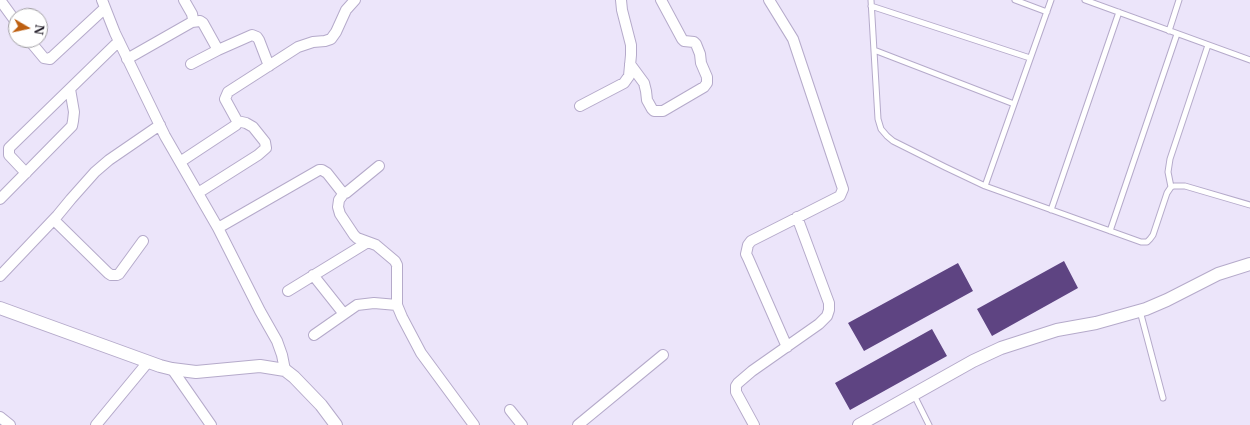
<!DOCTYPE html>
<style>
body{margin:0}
#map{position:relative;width:1250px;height:425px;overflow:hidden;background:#ece5fa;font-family:"Libre Baskerville",serif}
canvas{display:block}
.north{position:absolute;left:8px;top:8px;width:40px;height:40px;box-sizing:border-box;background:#fff;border:1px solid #a3a1a5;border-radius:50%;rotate:99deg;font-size:11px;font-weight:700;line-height:16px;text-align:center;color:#18131f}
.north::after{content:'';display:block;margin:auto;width:14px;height:18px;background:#bd5f10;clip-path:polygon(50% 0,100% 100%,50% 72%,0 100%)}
</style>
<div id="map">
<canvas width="1250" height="425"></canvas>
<div class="north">N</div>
</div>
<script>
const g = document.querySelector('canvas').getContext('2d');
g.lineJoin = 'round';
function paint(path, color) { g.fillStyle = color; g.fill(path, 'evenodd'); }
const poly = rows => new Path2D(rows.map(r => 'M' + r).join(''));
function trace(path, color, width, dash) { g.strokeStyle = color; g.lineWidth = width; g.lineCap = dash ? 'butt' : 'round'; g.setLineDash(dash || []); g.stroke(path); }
paint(poly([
 [1064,261,1078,288,992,336,977,309],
 [958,263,973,291,864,351,848,323],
 [932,329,947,356,850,410,835,383]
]), '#5e4482');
const service = poly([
 [871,0,878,119,881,129,887,136,893,141,945,167,985,186,1141,242,1147,242,1150,239,1153,235,1167,193,1171,187,1174,186,1185,186,1250,205],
 [1015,0,1047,12],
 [1085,0,1250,60],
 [871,6,1030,58],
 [1169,31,1179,0],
 [874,50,1014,104],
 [985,186,1051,0],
 [1171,187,1168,172,1170,159,1208,45],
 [1051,210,1119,12],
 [1110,231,1177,34],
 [1140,311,1163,398],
 [914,395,929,425]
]);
const minor = poly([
 [0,0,16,22],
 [102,0,115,33,165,136,218,228,260,311,277,341,282,355,285,370],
 [769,0,793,39,843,189,840,196,751,241,748,245,746,254,748,258,787,347],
 [192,22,200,21,203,23,218,50],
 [29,40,44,58,50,59,105,8],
 [127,59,192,22,193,19,192,14,184,0],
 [191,64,218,50,252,35,257,37,259,40,269,66],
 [630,64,644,83,646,91,647,100,652,109,654,111,663,111,704,87,707,83,707,77,701,63,700,54,696,44,694,42,684,41,682,39,661,0],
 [580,106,624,83,629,76,631,55,631,45,622,10,621,0],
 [180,162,236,125,237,121,236,119,225,99,228,92,298,47,313,42,325,41,331,39,336,32,346,10,355,0],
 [26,173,9,155,9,148,119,41],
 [198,193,258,155,266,148,265,142,253,127,246,123,237,121],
 [344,193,339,200,338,207,340,214,354,235,357,238,376,245,395,261,397,265,397,305,402,317,421,353,474,425],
 [0,199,72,126,73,121,74,112,70,89],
 [54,220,108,273,111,275,117,275,119,274,143,241],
 [218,228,319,170,322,170,327,173,342,192,346,193,379,166],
 [313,275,344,314],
 [0,276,57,216,71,199,95,172,109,160,160,125],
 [288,291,368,242],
 [314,335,357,305,374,303,397,305],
 [172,369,211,425],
 [510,410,522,425],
 [0,417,10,425],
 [96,425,148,362],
 [578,425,663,355],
 [754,425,736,392,736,386,738,383,752,371,819,324,827,316,829,310,829,303,797,217]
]);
const tertiary = poly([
 [0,308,160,366,172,369,196,372,260,366,285,370,294,377,321,405,336,425],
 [859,425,973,361,1001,348,1057,330,1096,323,1146,309,1167,300,1218,274,1250,264]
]);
trace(service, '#b5aaca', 7);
trace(minor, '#b5aaca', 12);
trace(tertiary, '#b5aaca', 14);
trace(service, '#fff', 5);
trace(minor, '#fff', 10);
trace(tertiary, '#fff', 12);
</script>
